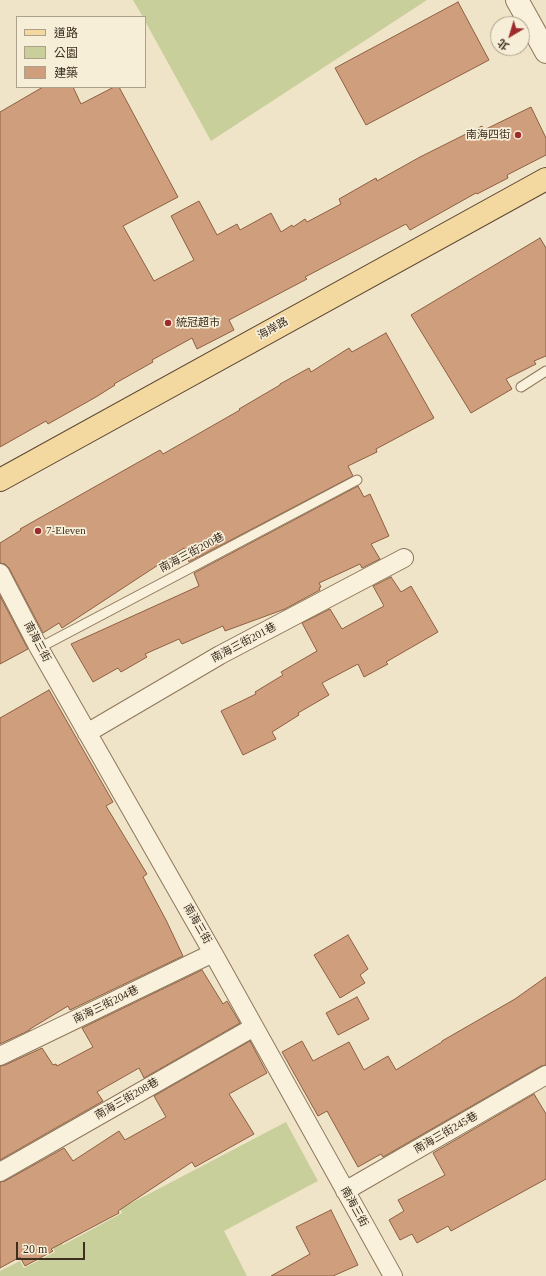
<!DOCTYPE html>
<meta charset="utf-8">
<style>
body{margin:0}
#map{position:relative;width:546px;height:1276px;overflow:hidden;background:#f0e4c8;font-family:"Times New Roman","Noto Sans TC",serif}
canvas{display:block}
.legend{position:absolute;left:16px;top:16px;width:130px;height:72px;box-sizing:border-box;background:#f7eed8;border:1px solid #ada18e;margin:0;padding:5px 7px;list-style:none;font-size:12px;color:#3d2e20}
.legend li{display:flex;align-items:center;gap:8px;height:20px}
.legend b{width:20px;border:1px solid #ada18e}
.north{position:absolute;left:490px;top:16px;width:40px;height:40px;box-sizing:border-box;background:#f7eed8;border:1px solid #ada18e;border-radius:50%;rotate:218deg;font-size:11px;font-weight:700;line-height:16px;text-align:center;color:#3d2e20}
.north::after{content:'';display:block;margin:auto;width:14px;height:18px;background:#9e2a2b;clip-path:polygon(50% 0,100% 100%,50% 72%,0 100%)}
.scale{position:absolute;left:16px;top:1242px;width:69px;height:18px;box-sizing:border-box;border:2px solid #3d2e20;border-top:0;padding-left:5px;font-size:12px;line-height:14px;white-space:nowrap;color:#3d2e20;-webkit-text-stroke:3px #f7eed8;paint-order:stroke}
</style>
<div id="map">
<canvas width="546" height="1276"></canvas>
<ul class="legend">
<li><b style="height:5px;background:#f3d9a0"></b>道路</li>
<li><b style="height:11px;background:#c9cf9b"></b>公園</li>
<li><b style="height:11px;background:#cf9f7d"></b>建築</li>
</ul>
<div class="north">北</div>
<div class="scale">20 m</div>
</div>
<script>
const g = document.querySelector('canvas').getContext('2d');
g.lineJoin = 'round';
function paint(path, color) { g.fillStyle = color; g.fill(path, 'evenodd'); }
const poly = rows => new Path2D(rows.map(r => 'M' + r).join(''));
function trace(path, color, width, dash) { g.strokeStyle = color; g.lineWidth = width; g.lineCap = dash ? 'butt' : 'round'; g.setLineDash(dash || []); g.stroke(path); }
function write(font, color, halo, rows, align = 'center') {
  g.font = font + ' "Times New Roman","Noto Sans TC",serif'; g.lineWidth = 3.5; g.setLineDash([]); g.textBaseline = 'middle'; g.strokeStyle = halo; g.fillStyle = color; for (const [text, x, y, turn = 0] of rows) {
    g.save(); g.translate(x, y); g.rotate((+turn || 0) * Math.PI / 180); g.textAlign = isNaN(turn) ? turn : align; if (halo) g.strokeText(text, 0, 0); g.fillText(text, 0, 0); g.restore();
  }
}
paint(poly([
 [133,0,427,0,211,141,145,21,145,17,143,17],
 [286,1122,318,1181,224,1231,247,1276,0,1276,0,1271,20,1261,24,1268,55,1252,51,1244,60,1239,63,1245,122,1213,120,1209]
]), '#c9cf9b');
const building = poly([
 [458,2,489,60,366,125,335,68,458,2],
 [43,87,73,87,81,104,114,87,119,87,178,197,123,226,154,281,194,260,171,216,199,201,217,235,237,224,240,230,271,213,281,232,292,225,293,227,305,219,307,222,341,204,339,199,376,178,377,181,420,157,482,126,484,130,531,107,546,138,546,155,507,175,508,178,477,194,476,193,410,230,406,224,305,277,307,279,229,320,234,330,197,349,192,338,152,360,153,362,114,384,115,385,96,397,48,424,46,421,0,447,0,112,43,87],
 [540,238,546,248,546,356,534,361,536,364,506,379,512,389,471,413,411,315,540,238],
 [386,333,434,418,376,449,377,452,348,466,353,476,189,562,184,548,62,628,59,623,43,633,9,568,5,564,0,563,0,543,21,530,20,529,160,450,163,454,240,410,239,409,280,385,280,384,309,368,311,372,349,348,352,352,386,333],
 [358,486,364,497,370,494,389,536,371,544,380,559,362,568,360,564,319,583,321,587,319,588,320,590,285,609,225,631,223,626,182,644,179,639,145,654,147,657,121,672,118,668,93,682,71,644,199,586,194,573,358,486],
 [391,577,401,592,411,586,438,632,386,662,388,664,364,677,358,664,322,683,329,695,298,713,299,715,272,732,276,739,243,755,221,711,256,694,255,692,283,675,281,672,317,651,302,623,330,609,342,629,384,606,373,586,391,577],
 [0,596,28,649,0,664,0,596],
 [49,690,113,802,106,806,147,874,143,877,166,920,183,956,70,1010,68,1006,30,1029,30,1030,0,1044,0,718,49,690],
 [348,935,368,969,360,975,365,983,340,998,314,955,348,935],
 [202,970,223,1004,227,1001,240,1023,144,1078,139,1068,97,1092,103,1101,0,1160,0,1066,5,1065,42,1048,53,1065,56,1064,57,1066,93,1047,82,1028,202,970],
 [546,977,546,1065,541,1066,383,1157,381,1154,358,1167,327,1111,318,1116,282,1052,302,1041,313,1061,349,1042,364,1070,388,1056,396,1070,442,1042,442,1041,515,999,546,977],
 [357,997,369,1019,338,1035,326,1013,357,997],
 [250,1041,267,1073,229,1094,254,1134,195,1167,192,1162,118,1211,119,1213,51,1249,53,1251,25,1266,20,1257,0,1268,0,1182,5,1181,64,1148,73,1161,119,1131,125,1140,166,1117,154,1096,250,1041],
 [534,1094,546,1114,546,1179,451,1231,448,1226,417,1243,412,1234,400,1240,389,1220,404,1211,398,1200,445,1175,433,1153,534,1094],
 [331,1210,358,1265,333,1276,271,1276,310,1254,296,1227,331,1210]
]);
paint(building, '#cf9f7d');
trace(building, '#8d5f41', 1);
const service = poly([
 [521,387,546,371],
 [39,648,357,480]
]);
const minor = poly([
 [0,573,39,648,213,953,393,1276],
 [87,733,220,655,404,558],
 [0,1056,213,953],
 [0,1172,254,1027],
 [345,1191,546,1075]
]);
const tertiary = poly([
 [517,0,546,52]
]);
const primary = poly([
 [0,480,546,179]
]);
trace(service, '#8d765c', 11);
trace(minor, '#8d765c', 20);
trace(tertiary, '#8d765c', 24);
trace(primary, '#5b4430', 24);
trace(service, '#faf1dc', 9);
trace(minor, '#faf1dc', 18);
trace(tertiary, '#faf1dc', 22);
trace(primary, '#f3d9a0', 22);
for (const [x, y, r, color] of [
 [518,135,4,"#9e2a2b"],
 [168,323,4,"#9e2a2b"],
 [38,531,4,"#9e2a2b"]
]) { const dot = new Path2D(); dot.arc(x, y, r, 0, 2 * Math.PI); g.fillStyle = color; g.fill(dot); trace(dot, '#f7eed8', 1.5); }
write('11px', '#3d2e20', '#f7eed8', [
 ["南海四街",510,135,"right"],
 ["統冠超市",176,323],
 ["7-Eleven",46,531]
], 'left');
write('11px', '#3d2e20', '#f7eed8', [
 ["海岸路",273,329,-29],
 ["南海三街200巷",192,553,-28],
 ["南海三街",37,642,62],
 ["南海三街201巷",244,643,-28],
 ["南海三街",197,924,60],
 ["南海三街204巷",106,1005,-26],
 ["南海三街208巷",127,1099,-30],
 ["南海三街245巷",446,1133,-30],
 ["南海三街",354,1207,61]
]);
</script>
